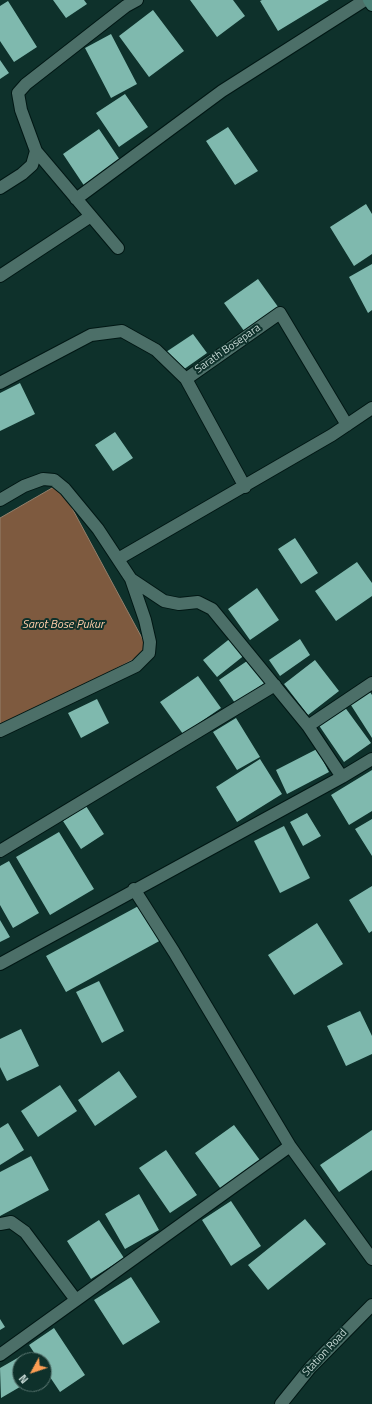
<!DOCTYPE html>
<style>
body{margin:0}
#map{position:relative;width:372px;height:1404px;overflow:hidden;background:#0e312b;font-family:"Titillium Web",sans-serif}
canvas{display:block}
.north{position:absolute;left:12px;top:1352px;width:40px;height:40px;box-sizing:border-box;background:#0e312b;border:1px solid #58746f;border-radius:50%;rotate:230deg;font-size:11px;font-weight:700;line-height:16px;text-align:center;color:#c6d8d4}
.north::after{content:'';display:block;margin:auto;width:14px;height:18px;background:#fc9d53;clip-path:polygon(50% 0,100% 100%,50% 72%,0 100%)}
</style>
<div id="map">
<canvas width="372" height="1404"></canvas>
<div class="north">N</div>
</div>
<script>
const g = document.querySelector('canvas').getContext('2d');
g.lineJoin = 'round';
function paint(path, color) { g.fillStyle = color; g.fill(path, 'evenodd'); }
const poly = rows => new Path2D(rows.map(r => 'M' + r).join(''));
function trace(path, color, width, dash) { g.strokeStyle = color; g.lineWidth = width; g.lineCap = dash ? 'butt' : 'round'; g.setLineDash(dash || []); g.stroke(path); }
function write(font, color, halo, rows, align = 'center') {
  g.font = font + ' "Titillium Web",sans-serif'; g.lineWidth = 4; g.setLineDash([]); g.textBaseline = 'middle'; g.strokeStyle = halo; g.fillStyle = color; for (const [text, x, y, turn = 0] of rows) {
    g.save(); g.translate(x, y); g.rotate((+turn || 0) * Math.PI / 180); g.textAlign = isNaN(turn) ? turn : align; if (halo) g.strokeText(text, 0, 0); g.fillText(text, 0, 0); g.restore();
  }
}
const water = poly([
 [59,484,149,651,0,730,0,518,59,484]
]);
paint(water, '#7e5a3f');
trace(water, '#94806c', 1);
paint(poly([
 [53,0,84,0,87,4,66,18],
 [190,0,233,0,245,16,217,37],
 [262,0,329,0,278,31,260,1],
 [8,1,37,47,14,62,0,41,0,6],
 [153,10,184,51,149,77,119,36],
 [111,34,137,84,111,98,85,48],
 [0,60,9,73,0,79],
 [125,94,148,127,119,147,96,113],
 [228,127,258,171,235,185,206,141],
 [99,129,122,163,85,187,63,154],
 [366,204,372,214,372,254,354,266,330,227],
 [372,264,372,310,368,313,349,277],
 [258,279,281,311,247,335,224,303],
 [193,334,207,353,180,372,166,352],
 [20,383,35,414,0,431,0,393],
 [115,432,133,458,113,471,95,445],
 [295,538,318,573,301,584,278,549],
 [357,562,372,583,372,596,336,621,315,591],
 [257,588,279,620,250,640,228,609],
 [232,637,246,654,217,677,203,660],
 [300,639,310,655,280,676,269,660],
 [250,659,266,682,235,703,219,680],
 [315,660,339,691,308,715,284,684],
 [198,676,221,708,183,734,160,702],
 [368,689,372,695,372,738,349,702],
 [97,699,109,723,81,738,68,713],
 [344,706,371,743,344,762,318,724],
 [236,718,260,757,237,770,213,732],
 [317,749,329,772,287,794,276,770],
 [260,759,282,794,237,822,216,787],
 [372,770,372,811,349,825,331,795],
 [86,806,104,834,81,849,63,821],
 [307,813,321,836,303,846,290,822],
 [372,819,372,856,355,829],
 [284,826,310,878,280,893,254,841],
 [59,832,94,889,50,915,16,857],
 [9,861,39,913,13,928,0,905,0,866],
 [372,886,372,931,369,933,349,900],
 [144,903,163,939,66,992,46,956],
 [0,920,10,937,0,942],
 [317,923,343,964,294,995,268,955],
 [99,981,124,1031,102,1043,76,992],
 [360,1011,372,1036,372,1054,346,1066,327,1026],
 [21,1029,39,1066,7,1081,0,1067,0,1039],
 [119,1071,137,1097,95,1126,78,1100],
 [60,1085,77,1111,38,1137,21,1111],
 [8,1123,24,1150,0,1165,0,1128],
 [234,1125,262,1163,223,1192,195,1153],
 [372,1130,372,1170,339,1192,320,1165],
 [166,1150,197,1195,170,1213,139,1168],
 [31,1156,49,1190,0,1216,0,1172],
 [139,1194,159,1230,125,1249,105,1214],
 [231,1201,261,1246,231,1266,202,1220],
 [305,1219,326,1244,268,1290,248,1265],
 [99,1220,124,1258,91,1279,67,1241],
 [131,1277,160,1322,123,1345,94,1300],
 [0,1319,5,1327,0,1330],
 [54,1328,85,1375,60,1392,44,1368,44,1360,39,1360,29,1345],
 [21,1356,23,1360,20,1360,20,1384,25,1384,1,1398,0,1368]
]), '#7fb9ae');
const street = poly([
 [36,151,118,248],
 [0,188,22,174,32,165,36,151,21,110,18,93,26,84,126,6,137,0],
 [76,199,222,91,365,0],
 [0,276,91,216],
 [186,379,245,487],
 [0,383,91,335,122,331,156,350,186,379,280,313,347,425],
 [0,500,24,486,43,479,54,480,65,489,98,529,131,579,164,601,179,604,198,602,212,609,308,726,342,777],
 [118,559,332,435,372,408],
 [308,726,372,683],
 [0,731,136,666,149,653,150,642,145,620,131,579],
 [0,851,275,685],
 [134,889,174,952,290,1146,372,1259],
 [0,964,342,777,372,759],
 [0,1224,11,1222,25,1232,76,1300],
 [0,1355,290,1146],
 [281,1404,310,1368,372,1305]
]);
const secondary = poly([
 [369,0,372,5]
]);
trace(street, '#001714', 14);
trace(secondary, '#001714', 14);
trace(street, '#4c6f68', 12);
trace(secondary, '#4a8076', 12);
write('11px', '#c6d8d4', '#0e312b', [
 ["Sarath Bosepara",228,349,-35],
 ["Station Road",325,1353,-47]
]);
write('italic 12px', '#fecca9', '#0e312b', [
 ["Sarot Bose Pukur",63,625]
]);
</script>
